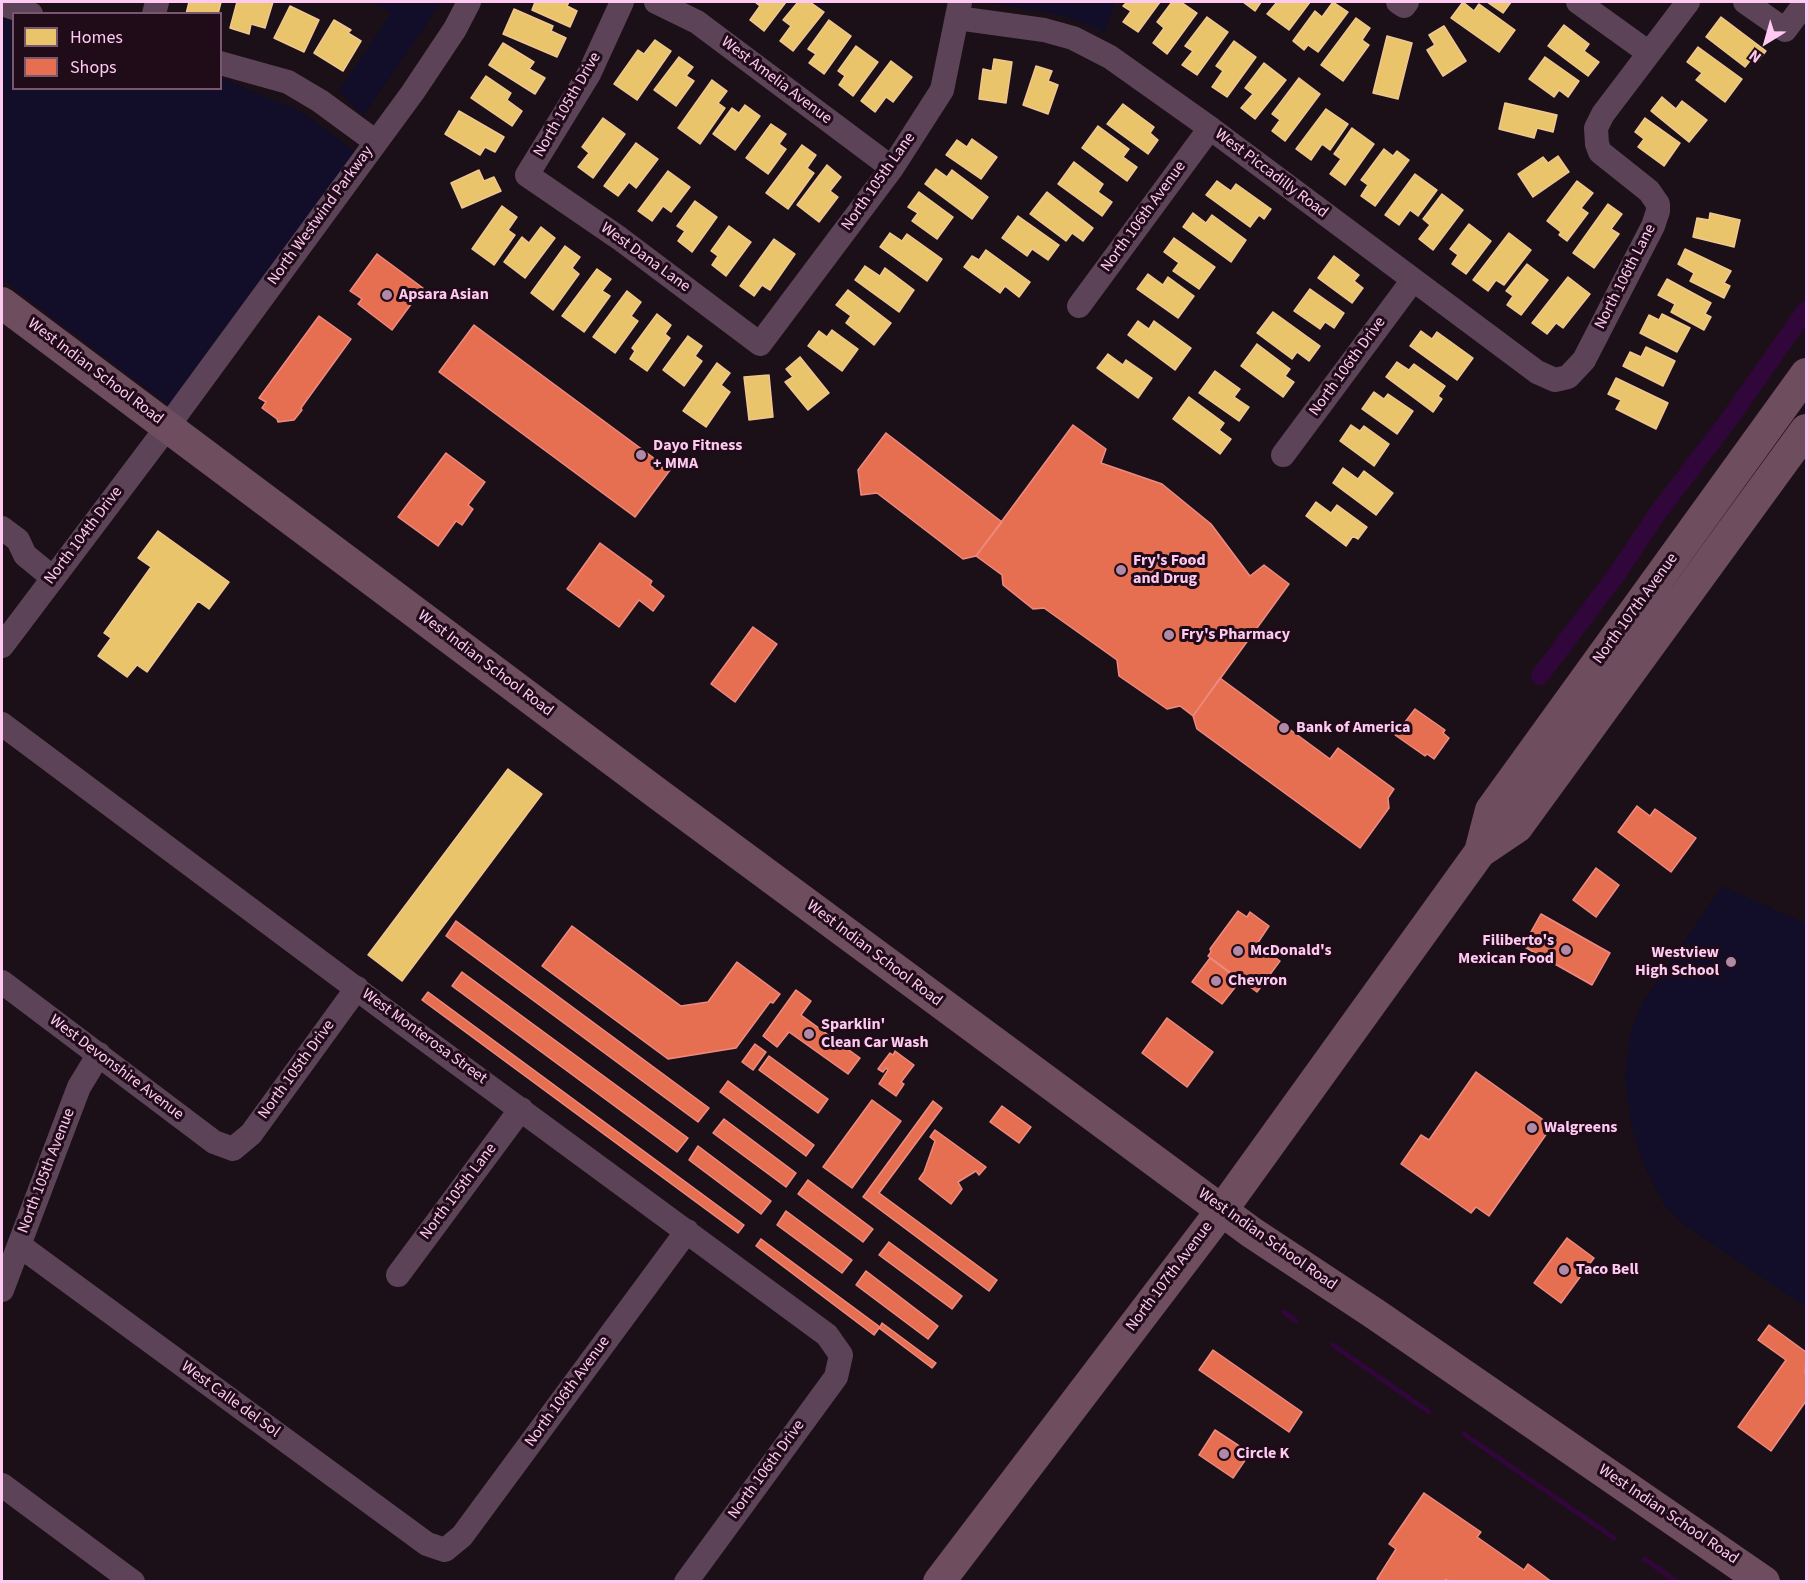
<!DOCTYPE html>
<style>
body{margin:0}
#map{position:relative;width:1808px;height:1583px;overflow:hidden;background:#1b1018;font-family:"Source Sans 3",sans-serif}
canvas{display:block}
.frame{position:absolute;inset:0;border:3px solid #ffcaf1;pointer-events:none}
.legend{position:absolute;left:12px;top:12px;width:210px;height:78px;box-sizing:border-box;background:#200b19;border:2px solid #79576f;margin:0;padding:8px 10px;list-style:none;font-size:18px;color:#ffcaf1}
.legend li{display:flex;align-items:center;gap:12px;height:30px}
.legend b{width:30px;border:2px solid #79576f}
.north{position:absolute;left:1736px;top:12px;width:60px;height:60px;-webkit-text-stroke:4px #200b19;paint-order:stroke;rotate:217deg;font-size:16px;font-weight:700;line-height:24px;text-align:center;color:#ffcaf1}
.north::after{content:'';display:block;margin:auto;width:21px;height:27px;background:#ffcaf1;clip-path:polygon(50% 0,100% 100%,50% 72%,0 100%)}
</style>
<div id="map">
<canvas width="1808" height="1583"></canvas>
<div class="frame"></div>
<ul class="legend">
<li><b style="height:16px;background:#e9c46a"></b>Homes</li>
<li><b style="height:16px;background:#e76f51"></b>Shops</li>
</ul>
<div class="north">N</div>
</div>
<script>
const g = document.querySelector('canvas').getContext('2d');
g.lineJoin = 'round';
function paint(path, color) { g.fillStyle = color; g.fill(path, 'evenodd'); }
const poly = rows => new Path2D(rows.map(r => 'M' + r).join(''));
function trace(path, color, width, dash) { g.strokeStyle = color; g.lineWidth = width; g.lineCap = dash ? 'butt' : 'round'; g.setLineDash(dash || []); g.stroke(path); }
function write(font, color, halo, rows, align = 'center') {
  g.font = font + ' "Source Sans 3",sans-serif'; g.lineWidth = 6; g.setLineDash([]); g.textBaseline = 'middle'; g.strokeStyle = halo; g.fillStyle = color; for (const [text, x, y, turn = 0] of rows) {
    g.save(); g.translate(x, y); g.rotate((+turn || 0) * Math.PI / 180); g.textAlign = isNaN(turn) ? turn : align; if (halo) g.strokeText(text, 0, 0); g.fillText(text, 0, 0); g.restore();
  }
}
paint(poly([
 [371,2,440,2,430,19,363,116,339,91,391,13],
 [985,2,1115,2,1105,32,1082,22,1056,14],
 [2,4,14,14,14,88,220,88,221,78,304,113,363,158,178,412,2,279],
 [1722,886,1806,924,1806,1307,1686,1226,1665,1206,1645,1168,1632,1128,1625,1077,1630,1034,1643,1002]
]), '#120d28');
const homes = poly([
 [189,2,221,2,218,14,186,14,189,2],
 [237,2,273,2,265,28,251,24,249,34,230,28,237,2],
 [535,2,569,2,567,6,577,11,570,27,532,10,535,2],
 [755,2,786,2,764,31,750,20,760,6,755,2],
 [798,2,810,2,824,12,793,51,780,41,791,26,783,20,798,2],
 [1127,2,1160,2,1138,32,1123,22,1131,11,1123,6,1127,2],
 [1172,2,1181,2,1197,13,1167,54,1153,43,1164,28,1157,22,1172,2],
 [1243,2,1261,2,1255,11,1243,2],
 [1277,2,1310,2,1289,30,1267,14,1277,2],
 [1333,2,1348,12,1318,52,1308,45,1304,50,1293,41,1315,11,1322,17,1333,2],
 [1463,2,1474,11,1479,4,1515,30,1499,52,1451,18,1463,2],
 [1487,2,1511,2,1503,13,1487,2],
 [290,6,319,20,304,52,274,38,290,6],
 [514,9,553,26,551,31,566,38,557,57,503,34,514,9],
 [1207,17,1228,32,1197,75,1182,65,1193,51,1185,46,1207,17],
 [1721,17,1766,51,1758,61,1753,57,1745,67,1706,37,1721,17],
 [1356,18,1370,28,1362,40,1369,45,1343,81,1321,65,1356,18],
 [334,20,351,30,348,33,361,41,343,71,314,53,334,20],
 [829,20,851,36,824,74,809,63,816,54,808,49,829,20],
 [1564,25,1589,44,1584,51,1599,62,1588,76,1548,46,1564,25],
 [1444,26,1466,61,1443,76,1427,50,1435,45,1429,35,1444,26],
 [1387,36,1412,43,1398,99,1373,93,1387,36],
 [655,40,671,51,637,100,614,84,638,50,644,54,655,40],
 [1234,41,1256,57,1227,97,1212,87,1223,71,1216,66,1234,41],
 [503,43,534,62,529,69,545,78,535,94,489,65,503,43],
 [856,46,878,62,853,96,839,85,845,76,838,71,856,46],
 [1698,47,1742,79,1725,102,1696,80,1702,73,1687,62,1698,47],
 [679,57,693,67,686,76,694,81,676,106,654,90,679,57],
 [1545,57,1579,81,1568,97,1559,90,1554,97,1529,79,1545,57],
 [994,59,1012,62,1006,103,979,99,983,69,992,71,994,59],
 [891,61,912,77,893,102,886,97,875,112,861,101,891,61],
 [1264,63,1286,80,1255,119,1241,108,1253,94,1245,88,1264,63],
 [1036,66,1052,71,1048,81,1058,85,1048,114,1023,105,1036,66],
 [486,76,511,93,507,100,522,111,512,126,471,98,486,76],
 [1299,78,1320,94,1285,141,1272,131,1280,120,1272,114,1299,78],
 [712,80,727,91,718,103,725,108,700,144,678,128,712,80],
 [1662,97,1676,109,1682,101,1707,120,1689,142,1651,111,1662,97],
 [1505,103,1557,115,1553,132,1537,128,1534,138,1499,129,1505,103],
 [1123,104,1154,127,1150,133,1158,140,1148,154,1107,124,1123,104],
 [745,105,760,116,735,150,713,134,732,108,739,113,745,105],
 [1326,109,1348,124,1330,150,1322,144,1311,160,1296,149,1326,109],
 [459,111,504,137,495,152,485,147,480,155,445,134,459,111],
 [603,118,625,134,593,178,578,167,589,153,582,147,603,118],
 [1645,118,1680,143,1664,166,1638,147,1644,139,1635,132,1645,118],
 [771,124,786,134,779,144,786,149,768,174,746,158,771,124],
 [1098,126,1129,149,1123,157,1137,167,1127,181,1082,148,1098,126],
 [1352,128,1374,144,1345,185,1330,174,1341,159,1334,154,1352,128],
 [972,139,997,157,981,179,946,155,957,140,967,147,972,139],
 [636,143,658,159,636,188,629,182,618,196,604,186,636,143],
 [802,145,816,155,807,168,814,173,788,209,766,193,802,145],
 [1384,149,1393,156,1397,151,1409,160,1375,206,1361,196,1368,185,1361,180,1384,149],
 [1558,156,1569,172,1533,197,1518,174,1543,157,1548,163,1558,156],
 [1074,162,1103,184,1098,192,1112,202,1102,216,1058,184,1074,162],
 [827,165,841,177,830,191,838,197,819,222,797,205,827,165],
 [936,169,947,177,952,170,988,197,972,219,925,184,936,169],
 [479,170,484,181,494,177,501,191,462,208,451,183,479,170],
 [668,171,690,187,671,212,663,206,652,221,638,211,668,171],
 [1415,174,1437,190,1418,216,1410,210,1399,225,1385,215,1415,174],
 [1217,181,1231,191,1236,184,1271,209,1264,219,1259,215,1250,227,1206,195,1217,181],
 [1577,181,1593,193,1581,208,1588,213,1567,241,1559,235,1561,232,1547,221,1577,181],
 [919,192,953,217,937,239,912,221,918,213,908,207,919,192],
 [1047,192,1093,228,1083,241,1072,233,1066,241,1030,214,1047,192],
 [1442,194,1463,210,1433,250,1419,239,1430,225,1423,219,1442,194],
 [695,201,717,217,692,252,678,241,685,231,677,226,695,201],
 [1608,204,1622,214,1611,229,1619,234,1594,268,1573,253,1608,204],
 [502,206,517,217,508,230,515,235,494,265,472,249,502,206],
 [1193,213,1206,223,1212,215,1246,240,1231,262,1183,227,1193,213],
 [1710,213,1740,220,1734,247,1693,237,1697,218,1709,220,1710,213],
 [1018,216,1059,245,1048,260,1032,249,1027,256,1002,238,1018,216],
 [1469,224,1491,241,1466,274,1452,264,1458,255,1450,249,1469,224],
 [729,226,751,242,726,276,712,265,718,256,711,251,729,226],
 [541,227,555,238,525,278,504,262,522,237,529,243,541,227],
 [890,233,902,241,907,234,942,259,927,281,880,247,890,233],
 [1509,233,1531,250,1504,285,1496,280,1488,291,1473,280,1509,233],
 [1174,238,1215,267,1199,289,1173,271,1179,263,1164,252,1174,238],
 [774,239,795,254,770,290,762,285,754,296,740,286,774,239],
 [565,246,580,257,572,268,579,274,553,310,531,293,565,246],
 [1685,249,1731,271,1724,283,1730,286,1724,298,1690,281,1694,273,1678,264,1685,249],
 [986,250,1030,282,1019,297,1005,286,1000,293,964,267,972,256,979,260,986,250],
 [1334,256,1359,275,1354,281,1363,288,1352,303,1318,278,1334,256],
 [1527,264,1548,280,1521,315,1507,305,1513,296,1506,291,1527,264],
 [865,266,880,276,885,268,914,290,899,312,855,280,865,266],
 [597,269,611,279,602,291,610,296,584,332,562,316,597,269],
 [1148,274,1163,285,1168,277,1194,296,1178,318,1137,289,1148,274],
 [1568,277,1590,294,1563,328,1556,323,1547,334,1532,323,1568,277],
 [1667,279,1711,303,1705,314,1711,317,1704,330,1671,312,1675,304,1658,295,1667,279],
 [1310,289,1344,313,1334,328,1325,322,1320,329,1294,311,1310,289],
 [848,290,891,323,874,345,846,323,851,316,836,305,848,290],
 [627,291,641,302,631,316,638,321,615,353,593,337,627,291],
 [1273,312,1320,346,1309,361,1297,352,1292,359,1257,333,1273,312],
 [657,314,671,325,665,334,670,338,647,371,630,359,635,351,632,348,657,314],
 [1662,314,1690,328,1677,352,1640,333,1649,315,1659,320,1662,314],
 [1138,321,1149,329,1154,321,1191,348,1175,370,1128,335,1138,321],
 [832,330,858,349,842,371,808,346,819,331,827,337,832,330],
 [1421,331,1432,339,1437,332,1473,358,1457,380,1410,346,1421,331],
 [688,336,702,346,695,356,702,361,684,386,663,370,688,336],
 [1257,344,1290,369,1285,376,1294,382,1283,397,1241,366,1257,344],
 [1646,347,1675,361,1663,386,1623,366,1630,352,1641,357,1646,347],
 [1108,354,1123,365,1126,360,1152,378,1138,398,1097,368,1108,354],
 [800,357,829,393,808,410,785,382,793,377,786,369,800,357],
 [1397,362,1409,370,1414,364,1445,386,1438,396,1442,399,1433,412,1386,377,1397,362],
 [717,363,730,373,721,385,730,392,706,427,683,411,717,363],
 [1215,371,1240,389,1234,397,1249,407,1239,421,1199,393,1215,371],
 [769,375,773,417,749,420,744,377,769,375],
 [1616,378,1668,403,1656,429,1616,409,1621,400,1608,394,1616,378],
 [1374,392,1384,399,1388,394,1413,411,1397,434,1362,409,1374,392],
 [1189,397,1224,423,1219,430,1231,439,1220,454,1173,419,1189,397],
 [1351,425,1360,431,1364,426,1389,444,1374,466,1340,441,1351,425],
 [1343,468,1358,479,1364,471,1393,493,1376,515,1333,483,1343,468],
 [1316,502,1331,513,1337,505,1367,527,1358,539,1353,536,1346,546,1306,516,1316,502],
 [158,531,229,582,209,609,198,601,147,672,137,665,127,677,98,656,111,638,104,633,151,567,138,558,158,531],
 [508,769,542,794,402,981,368,955,508,769]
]);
paint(homes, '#e9c46a');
trace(homes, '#f0c692', 1.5);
const shops = poly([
 [377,254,423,288,392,330,358,304,362,299,350,291,377,254],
 [319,316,351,339,301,408,302,410,294,420,278,422,277,419,262,408,266,402,259,398,319,316],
 [474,325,670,470,635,517,439,372,474,325],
 [1073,425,1106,449,1101,463,1162,484,1211,524,1250,576,1264,565,1289,584,1193,716,1180,706,1167,709,1119,676,1117,660,1044,608,1033,609,1003,585,1002,575,976,556,1073,425],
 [886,433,1002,522,976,556,963,559,877,493,861,495,858,470,886,433],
 [446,453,485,482,468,505,473,509,462,525,456,521,438,546,398,517,446,453],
 [600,543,652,581,650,585,664,596,653,611,639,600,619,627,567,589,600,543],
 [753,627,777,644,735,702,711,684,753,627],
 [1220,678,1330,759,1338,748,1394,789,1388,798,1389,808,1360,848,1197,729,1193,716,1220,678],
 [1415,709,1445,730,1443,733,1449,738,1434,759,1427,754,1425,756,1395,735,1415,709],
 [1637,806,1650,816,1655,809,1696,838,1671,872,1618,832,1637,806],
 [1596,868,1619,885,1596,917,1573,900,1596,868],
 [1238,911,1247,917,1250,912,1269,926,1257,944,1280,961,1257,992,1208,956,1211,952,1210,949,1238,911],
 [1541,914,1610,953,1592,985,1523,946,1541,914],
 [456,921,709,1108,698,1122,446,936,456,921],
 [572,926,681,1006,708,1002,737,962,780,994,773,1003,770,1002,736,1048,668,1059,542,966,572,926],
 [1210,958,1240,981,1222,1004,1192,982,1210,958],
 [462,972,688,1138,677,1152,452,986,462,972],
 [796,990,811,1001,801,1015,860,1058,848,1074,789,1032,777,1047,763,1036,796,990],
 [428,992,744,1225,738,1233,422,1000,428,992],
 [1167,1018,1213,1052,1187,1087,1142,1053,1167,1018],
 [755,1044,766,1052,753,1070,742,1062,755,1044],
 [895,1051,914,1065,901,1082,904,1084,896,1096,879,1084,888,1070,886,1068,883,1072,878,1069,890,1053,893,1055,895,1051],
 [769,1056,828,1099,818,1113,759,1070,769,1056],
 [1476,1072,1552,1126,1489,1216,1476,1207,1471,1213,1401,1164,1421,1135,1429,1140,1476,1072],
 [728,1081,814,1145,806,1156,720,1092,728,1081],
 [872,1100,901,1121,852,1188,823,1167,872,1100],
 [933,1101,942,1108,879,1193,997,1280,989,1291,863,1197,933,1101],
 [1002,1106,1031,1127,1019,1143,990,1122,1002,1106],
 [724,1119,796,1173,786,1187,713,1133,724,1119],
 [935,1130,986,1167,979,1175,976,1171,958,1182,962,1189,951,1204,919,1179,924,1172,935,1141,930,1137,935,1130],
 [698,1146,771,1201,761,1214,689,1160,698,1146],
 [808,1180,873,1229,863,1242,798,1194,808,1180],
 [786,1211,852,1260,842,1273,777,1225,786,1211],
 [1567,1238,1594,1258,1561,1303,1534,1283,1567,1238],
 [761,1239,880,1327,882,1323,936,1363,932,1368,879,1328,874,1335,756,1246,761,1239],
 [889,1242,962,1296,952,1309,879,1255,889,1242],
 [866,1271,938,1326,928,1339,856,1285,866,1271],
 [1769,1325,1806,1352,1805,1373,1806,1374,1806,1401,1771,1451,1738,1427,1786,1360,1758,1340,1769,1325],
 [1213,1350,1302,1412,1289,1432,1199,1370,1213,1350],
 [1215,1430,1250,1453,1233,1478,1199,1455,1215,1430],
 [1424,1493,1481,1532,1477,1537,1524,1570,1528,1564,1552,1582,1450,1582,1446,1579,1444,1582,1380,1582,1377,1579,1396,1549,1389,1544,1424,1493]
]);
paint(shops, '#e76f51');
trace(shops, '#ee8a81', 1.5);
trace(poly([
 [1284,1312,1296,1321],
 [1333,1345,1429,1412],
 [1464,1434,1614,1538],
 [1645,1559,1677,1582]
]), '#31063b', 5);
trace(poly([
 [1540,676,1619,571,1657,514,1730,418,1806,310]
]), '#31063b', 18);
trace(poly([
 [622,2,589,74,527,175,619,238,760,344,892,168,942,90,960,2],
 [656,2,697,22,892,168],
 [1398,2,1404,6,1407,2],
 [1578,2,1649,53],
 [1745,2,1785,30,1806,2],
 [2,4,31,14],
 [154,14,157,2],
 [957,18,1044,30,1073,38,1110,57,1210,128,1537,372,1555,380,1568,377,1584,360,1653,226,1658,211,1658,204,1649,191,1600,152,1597,144,1596,128,1603,114,1688,2],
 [220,63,288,82,320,101,376,142],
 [1079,306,1210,128],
 [1283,455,1413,280],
 [2,528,18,540,25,555,53,578],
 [2,646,168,426,413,92,455,29,469,2],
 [2,724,397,1019,827,1335,841,1355,836,1377,686,1582],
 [2,982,214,1142,233,1149,251,1134,357,988],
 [19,1245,427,1544,445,1550,462,1536,687,1231],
 [398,1275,521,1109],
 [2,1290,79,1087,99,1054],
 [2,1485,133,1582]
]), '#5d4358', 24);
trace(poly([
 [2,303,658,794,1251,1232,1375,1314,1764,1582],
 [1480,852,1491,810,1806,374],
 [939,1582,1222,1210,1480,852,1517,827,1806,430]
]), '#6e4d5e', 32);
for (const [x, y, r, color] of [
 [387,295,6,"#af89a5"],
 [641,455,6,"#af89a5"],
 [1121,570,6,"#af89a5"],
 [1169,635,6,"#af89a5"],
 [1284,728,6,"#af89a5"],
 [1566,950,6,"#af89a5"],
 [1238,951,6,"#af89a5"],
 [1731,962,6,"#af89a5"],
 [1216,981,6,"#af89a5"],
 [809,1034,6,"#af89a5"],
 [1532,1128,6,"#af89a5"],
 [1564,1270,6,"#af89a5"],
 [1224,1454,6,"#af89a5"]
]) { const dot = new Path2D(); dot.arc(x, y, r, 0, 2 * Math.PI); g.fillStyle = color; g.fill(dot); trace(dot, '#200b19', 2); }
write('16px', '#ffcaf1', '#200b19', [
 ["West Amelia Avenue",776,81,37],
 ["North 105th Drive",568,105,-60],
 ["West Piccadilly Road",1271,174,37],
 ["North 105th Lane",879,182,-55],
 ["North Westwind Parkway",321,216,-54],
 ["North 106th Avenue",1144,217,-54],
 ["West Dana Lane",645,258,36],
 ["North 106th Lane",1626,277,-63],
 ["North 106th Drive",1348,367,-54],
 ["West Indian School Road",95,372,37],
 ["North 104th Drive",84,536,-53],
 ["North 107th Avenue",1636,609,-54],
 ["West Indian School Road",485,664,37],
 ["West Indian School Road",874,954,37],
 ["West Monterosa Street",424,1037,36],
 ["West Devonshire Avenue",116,1068,37],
 ["North 105th Drive",297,1070,-54],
 ["North 105th Avenue",47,1171,-69],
 ["North 105th Lane",459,1192,-53],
 ["West Indian School Road",1267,1240,35],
 ["North 107th Avenue",1170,1277,-53],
 ["North 106th Avenue",568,1392,-54],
 ["West Calle del Sol",230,1400,36],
 ["North 106th Drive",767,1470,-54],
 ["West Indian School Road",1668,1515,34]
]);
write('bold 16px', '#ffcaf1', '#200b19', [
 ["Apsara Asian",399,295],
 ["Dayo Fitness",653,446],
 ["+ MMA",653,464],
 ["Fry's Food",1133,561],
 ["and Drug",1133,579],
 ["Fry's Pharmacy",1181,635],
 ["Bank of America",1296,728],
 ["Filiberto's",1554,941,"right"],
 ["Mexican Food",1554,959,"right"],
 ["McDonald's",1250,951],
 ["Westview",1719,953,"right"],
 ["High School",1719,971,"right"],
 ["Chevron",1228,981],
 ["Sparklin'",821,1025],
 ["Clean Car Wash",821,1043],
 ["Walgreens",1544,1128],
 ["Taco Bell",1576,1270],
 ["Circle K",1236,1454]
], 'left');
</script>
